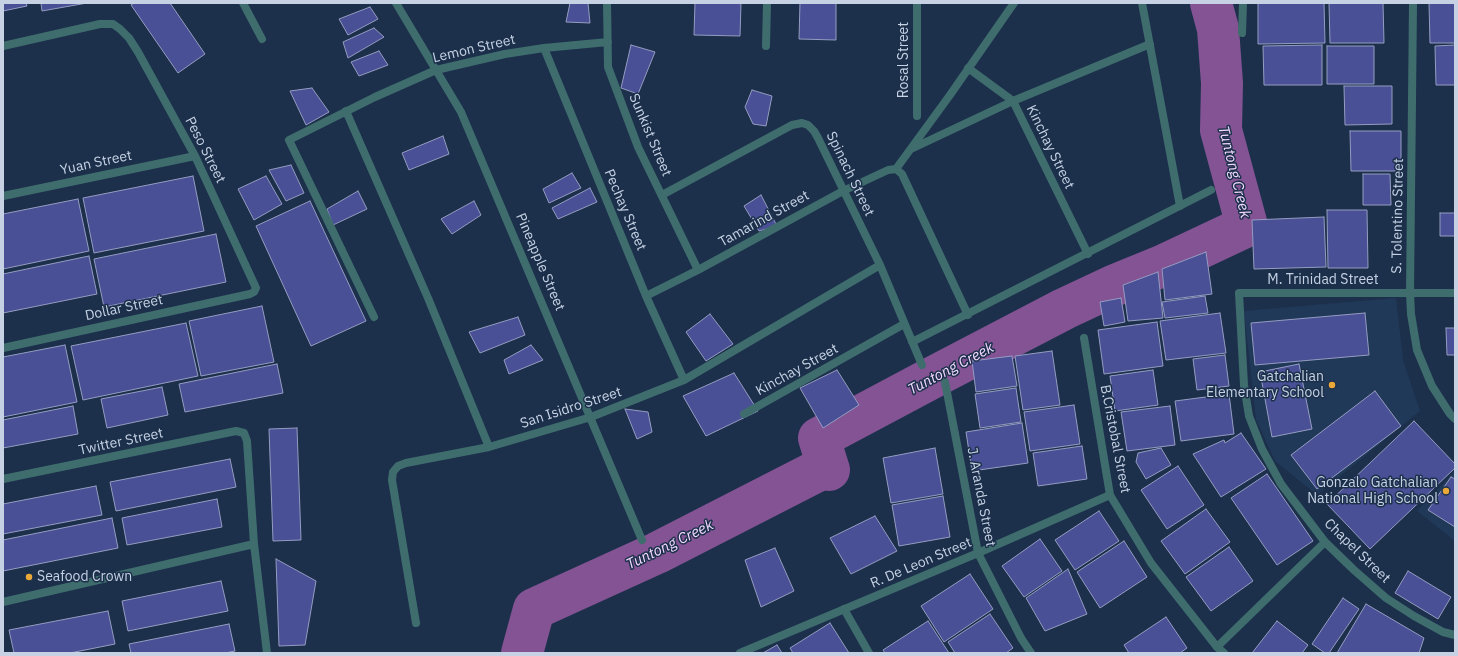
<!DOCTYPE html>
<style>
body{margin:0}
#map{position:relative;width:1458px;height:656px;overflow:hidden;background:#1c304b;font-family:"IBM Plex Sans",sans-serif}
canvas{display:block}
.frame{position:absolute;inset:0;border:4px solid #c6d2e4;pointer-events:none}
</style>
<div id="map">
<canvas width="1458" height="656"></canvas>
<div class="frame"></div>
</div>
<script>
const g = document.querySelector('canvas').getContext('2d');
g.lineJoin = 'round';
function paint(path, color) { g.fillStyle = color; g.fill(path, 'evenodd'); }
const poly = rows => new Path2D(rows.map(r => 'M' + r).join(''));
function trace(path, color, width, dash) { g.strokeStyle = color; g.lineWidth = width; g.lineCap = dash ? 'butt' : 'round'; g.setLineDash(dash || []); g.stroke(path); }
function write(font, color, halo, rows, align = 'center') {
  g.font = font + ' "IBM Plex Sans",sans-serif'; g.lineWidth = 3; g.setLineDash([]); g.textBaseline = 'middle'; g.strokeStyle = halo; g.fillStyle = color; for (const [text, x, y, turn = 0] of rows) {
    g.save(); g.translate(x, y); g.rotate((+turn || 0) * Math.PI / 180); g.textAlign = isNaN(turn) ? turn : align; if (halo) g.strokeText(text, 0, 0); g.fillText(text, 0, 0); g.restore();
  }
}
paint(poly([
 [1396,298,1403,360,1420,411,1317,495,1275,461,1256,419,1244,311],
 [1455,471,1455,541,1417,511]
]), '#213959');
trace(poly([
 [522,653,534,609,657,553,821,469,829,470,819,438,943,372,1064,309,1113,286,1162,266,1247,226,1221,130,1222,83,1218,29,1211,3]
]), '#835394', 42);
const building = poly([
 [3,3,26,3,27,6,3,11,3,3],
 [41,3,87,3,42,11,41,3],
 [134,3,170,3,205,54,178,73,131,5,134,3],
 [570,3,588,3,590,23,566,22,570,3],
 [695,3,741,3,740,36,694,35,695,3],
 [800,3,836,3,836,40,799,39,800,3],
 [1258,3,1324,3,1325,43,1258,44,1258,3],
 [1329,3,1383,3,1384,43,1330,43,1329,3],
 [1429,3,1455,3,1455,43,1430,43,1429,3],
 [370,7,378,19,348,35,339,19,370,7],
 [374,28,384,37,348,58,343,42,374,28],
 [631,45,655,52,638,94,621,88,631,45],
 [1322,45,1322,85,1264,85,1263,46,1322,45],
 [1455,45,1455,85,1436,85,1435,46,1455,45],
 [1327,46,1374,46,1374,84,1327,84,1327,46],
 [379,51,388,65,359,76,351,62,379,51],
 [1344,86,1392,86,1392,124,1345,125,1344,86],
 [312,88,329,112,306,125,290,91,312,88],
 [752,90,772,96,766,126,753,124,745,107,752,90],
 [1350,131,1401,131,1401,171,1351,171,1350,131],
 [443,136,449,154,409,170,402,153,443,136],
 [291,165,304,193,286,201,269,170,291,165],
 [572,173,581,188,549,203,543,189,572,173],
 [1363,174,1390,174,1391,205,1363,205,1363,174],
 [193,176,204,231,94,253,83,198,193,176],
 [266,176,282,204,254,220,238,189,266,176],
 [590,188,597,202,558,219,552,208,590,188],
 [358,191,367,209,333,225,327,209,358,191],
 [761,195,777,226,759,231,744,206,761,195],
 [78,199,89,251,3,269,3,214,78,199],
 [310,201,366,321,311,346,256,226,310,201],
 [474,201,481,215,452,234,441,219,474,201],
 [1327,210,1367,210,1368,268,1328,268,1327,210],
 [1440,213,1455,213,1455,236,1440,236,1440,213],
 [1324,217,1326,267,1254,269,1252,220,1324,217],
 [216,234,226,282,104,307,94,259,216,234],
 [1206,252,1212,294,1165,300,1162,269,1206,252],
 [89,256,97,294,3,313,3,274,89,256],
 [1158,272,1163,318,1128,321,1123,285,1158,272],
 [1205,296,1208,313,1165,318,1162,302,1205,296],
 [1121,298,1125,322,1104,326,1100,302,1121,298],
 [262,306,274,362,201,376,189,321,262,306],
 [1220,313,1226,353,1166,360,1160,321,1220,313],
 [1365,313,1369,355,1255,365,1251,323,1365,313],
 [710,314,733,344,706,361,686,332,710,314],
 [518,317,525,335,480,353,469,332,518,317],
 [1157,322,1163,366,1104,374,1098,330,1157,322],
 [186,323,198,376,83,400,71,346,186,323],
 [1446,328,1455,328,1455,355,1447,355,1446,328],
 [65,345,77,402,3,417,3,357,65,345],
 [531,345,543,360,509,374,504,360,531,345],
 [1052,351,1060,405,1023,410,1015,356,1052,351],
 [1225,355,1229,386,1197,390,1193,359,1225,355],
 [1012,356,1017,386,976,392,972,361,1012,356],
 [277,364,283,393,185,412,179,384,277,364],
 [1299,364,1312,429,1272,437,1260,372,1299,364],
 [837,370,859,405,823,428,800,388,837,370],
 [1153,370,1158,405,1115,411,1110,376,1153,370],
 [734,373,758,411,706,436,683,396,734,373],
 [162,387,168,415,107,428,101,399,162,387],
 [1016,388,1021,422,980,428,975,394,1016,388],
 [1375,391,1401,426,1317,489,1291,455,1375,391],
 [1229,394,1234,434,1181,441,1175,401,1229,394],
 [1074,405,1080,444,1030,451,1024,412,1074,405],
 [73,406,78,434,3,448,3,420,73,406],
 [1170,406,1175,445,1127,451,1121,412,1170,406],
 [625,409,648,412,652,432,637,439,625,409],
 [1414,421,1455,464,1455,468,1370,549,1327,504,1414,421],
 [1022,423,1028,463,972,471,966,432,1022,423],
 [297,428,301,540,273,541,269,429,297,428],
 [1241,433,1266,469,1221,497,1193,454,1224,440,1225,443,1241,433],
 [1082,446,1087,479,1038,486,1033,453,1082,446],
 [935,448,943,494,891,503,883,458,935,448],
 [1161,448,1171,465,1146,479,1136,462,1138,453,1161,448],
 [230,459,236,487,116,511,110,482,230,459],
 [1178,466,1204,505,1167,529,1141,490,1178,466],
 [1267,474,1313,541,1277,565,1231,498,1267,474],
 [1451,477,1455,479,1455,527,1428,510,1451,477],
 [96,486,102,515,3,534,3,504,96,486],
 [943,496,950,537,899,546,892,505,943,496],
 [217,499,222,527,127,545,122,518,217,499],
 [1206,509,1230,542,1185,574,1161,541,1206,509],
 [1099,511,1119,541,1075,570,1055,540,1099,511],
 [875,516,897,551,851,574,830,538,875,516],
 [112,518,118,548,3,571,3,540,112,518],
 [1040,539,1062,571,1024,597,1002,566,1040,539],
 [1124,541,1147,577,1100,608,1077,572,1124,541],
 [1229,547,1253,581,1211,611,1186,577,1229,547],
 [775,548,794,591,761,607,745,560,775,548],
 [276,559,316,581,305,645,279,646,276,559],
 [1068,569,1087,614,1045,631,1026,598,1068,569],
 [1408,571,1451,597,1438,619,1395,593,1408,571],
 [970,574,993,609,944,642,921,606,970,574],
 [221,581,228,611,128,631,122,601,221,581],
 [1343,598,1359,609,1329,653,1325,653,1312,644,1343,598],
 [1366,604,1424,638,1419,653,1337,653,1366,604],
 [108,611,115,644,70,653,14,653,9,630,108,611],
 [990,614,1013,648,1006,653,955,653,948,642,990,614],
 [1166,617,1187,648,1180,653,1129,653,1124,645,1166,617],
 [928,621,949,653,885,653,883,650,928,621],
 [1277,621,1308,645,1302,653,1252,653,1277,621],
 [830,623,849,653,793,653,790,648,830,623],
 [229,624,235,651,225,653,131,653,129,644,229,624],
 [777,645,782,653,763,653,777,645]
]);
paint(building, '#495096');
trace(building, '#959cc1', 1);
trace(poly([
 [243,3,262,39],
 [396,3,461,112,642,540],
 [607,3,608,67,638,147,698,270],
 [917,3,917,116],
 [1142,3,1180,206],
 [1413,3,1410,293,1411,314,1417,350,1432,386,1450,414,1455,419],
 [1242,33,1243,3],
 [3,46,100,24,113,24,120,29,129,38,138,52,195,156,256,288,254,292,250,294,3,348],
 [766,46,767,3],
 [544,48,646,296,684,380],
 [968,68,1013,101,1088,254],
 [346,111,428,298,489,447],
 [911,149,1013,101,1150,44],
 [896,169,950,95,1014,3],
 [896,169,902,174,968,315],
 [662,195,792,125,802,123,808,125,814,131,818,138,880,265,922,365],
 [3,196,195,156],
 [1455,293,1239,293,1244,385,1249,416,1262,449,1281,484,1325,542,1354,570,1386,598,1414,616,1443,632,1455,635],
 [646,296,698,270,843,191,888,170,896,169],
 [374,317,289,140,375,97,436,70,505,54,544,48,608,42],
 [1084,338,1110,495],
 [912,342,1211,190],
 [945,382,978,553,1021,638,1031,653],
 [744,414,904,324],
 [3,479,236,431,244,433,247,441,254,544,267,653],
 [3,602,254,544],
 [844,609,869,653],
 [416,623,392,480,393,472,398,466,406,463,489,447,591,417,684,380,880,265],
 [1217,647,1325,542]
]), '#3f6d6e', 8);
trace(poly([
 [740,653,978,553,1110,495,1151,563,1217,647,1224,653]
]), '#3f6d6e', 8);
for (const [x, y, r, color] of [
 [1332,385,4,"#eba93a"],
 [1446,491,4,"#eba93a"],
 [29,577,4,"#eba93a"]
]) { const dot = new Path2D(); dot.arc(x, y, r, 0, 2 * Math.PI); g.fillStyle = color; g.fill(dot); trace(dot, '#1c304b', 1.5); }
write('14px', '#c6d2e4', '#1c304b', [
 ["Lemon Street",474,49,-13],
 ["Rosal Street",904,60,-90],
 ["Sunkist Street",650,135,67],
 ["Kinchay Street",1050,147,64],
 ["Peso Street",205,150,63],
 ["Yuan Street",96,163,-12],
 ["Spinach Street",850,174,64],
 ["Pechay Street",625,210,67],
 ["S. Tolentino Street",1398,216,-89],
 ["Tamarind Street",764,219,-29],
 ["Pineapple Street",540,262,67],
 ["M. Trinidad Street",1323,280],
 ["Dollar Street",124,308,-12],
 ["Kinchay Street",797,370,-29],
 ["San Isidro Street",571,408,-18],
 ["B.Cristobal Street",1115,439,79],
 ["Twitter Street",121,442,-12],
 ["J. Aranda Street",981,497,79],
 ["Chapel Street",1357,551,44],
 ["R. De Leon Street",921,563,-23]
]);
write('14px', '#c6d2e4', '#1c304b', [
 ["Gatchalian",1324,377],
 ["Elementary School",1324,393],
 ["Gonzalo Gatchalian",1438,483],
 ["National High School",1438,499],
 ["Seafood Crown",37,577,"left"]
], 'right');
write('italic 15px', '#f3d9fe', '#1c304b', [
 ["Tuntong Creek",1234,172,76],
 ["Tuntong Creek",951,369,-28],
 ["Tuntong Creek",670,545,-26]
]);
</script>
